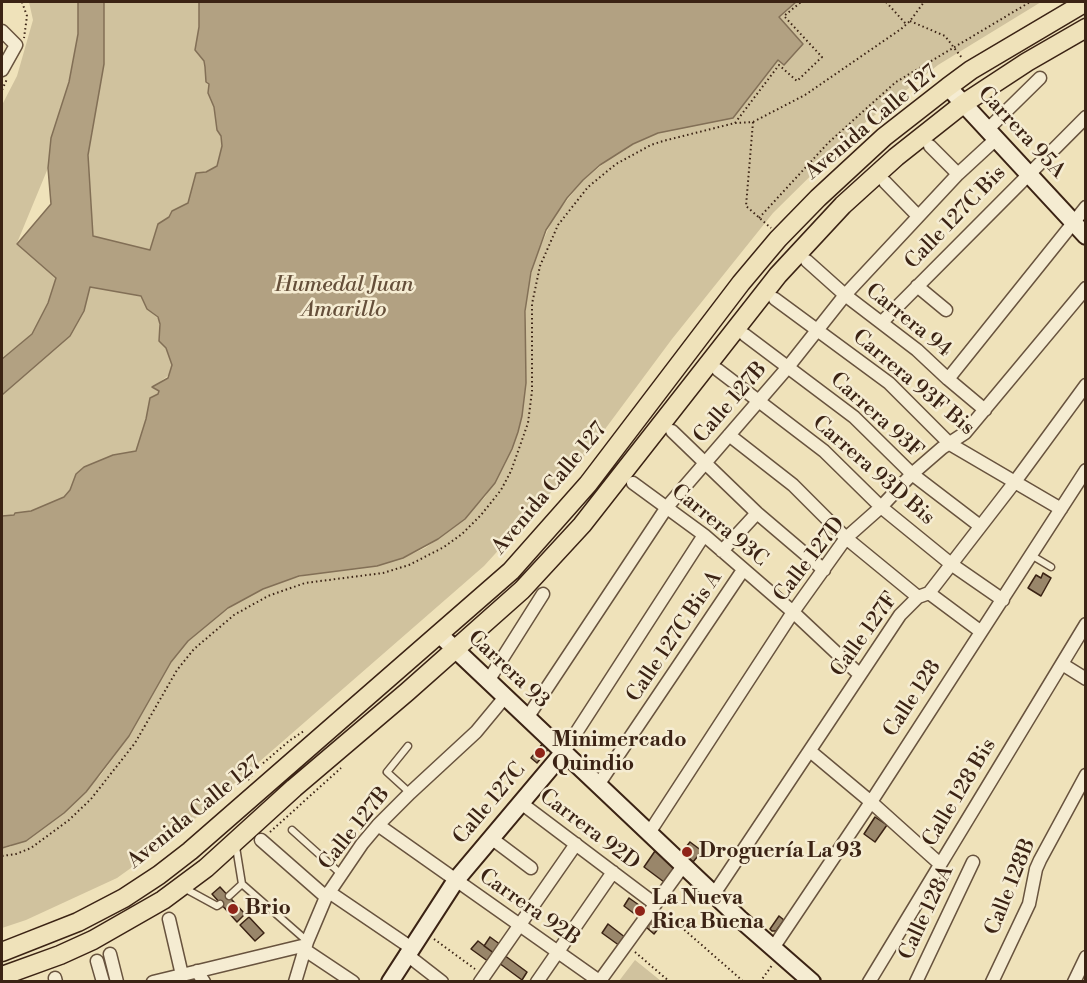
<!DOCTYPE html>
<meta charset="utf-8">
<style>
body{margin:0}
#map{position:relative;width:1087px;height:983px;overflow:hidden;background:#efe2ba;font-family:"Libre Bodoni",serif}
canvas{display:block}
.frame{position:absolute;inset:0;border:3px solid #3b2314;pointer-events:none}
</style>
<div id="map">
<canvas width="1087" height="983"></canvas>
<div class="frame"></div>
</div>
<script>
const g = document.querySelector('canvas').getContext('2d');
g.lineJoin = 'round';
function paint(path, color) { g.fillStyle = color; g.fill(path, 'evenodd'); }
const poly = rows => new Path2D(rows.map(r => 'M' + r).join(''));
function trace(path, color, width, dash) { g.strokeStyle = color; g.lineWidth = width; g.lineCap = dash ? 'butt' : 'round'; g.setLineDash(dash || []); g.stroke(path); }
function write(font, color, halo, rows, align = 'center') {
  g.font = font + ' "Libre Bodoni",serif'; g.lineWidth = 5; g.setLineDash([]); g.textBaseline = 'middle'; g.strokeStyle = halo; g.fillStyle = color; for (const [text, x, y, turn = 0] of rows) {
    g.save(); g.translate(x, y); g.rotate((+turn || 0) * Math.PI / 180); g.textAlign = isNaN(turn) ? turn : align; if (halo) g.strokeText(text, 0, 0); g.fillText(text, 0, 0); g.restore();
  }
}
paint(poly([
 [29,2,78,2,78,34,69,82,51,138,48,168,17,243,56,278,48,303,32,334,2,358,2,105,17,76,33,20],
 [104,2,199,2,199,27,195,50,204,61,205,67,209,84,208,93,214,107,217,130,221,136,222,146,217,166,206,172,193,187,188,203,172,211,169,217,158,224,150,251,93,236,88,156,104,64],
 [796,2,1041,2,938,65,861,126,773,213,672,339,588,452,484,566,228,789,177,835,117,878,26,920,2,928,2,848,10,847,100,776,129,736,171,662,188,641,212,620,246,597,283,581,315,573,377,566,403,558,425,548,456,526,485,497,505,464,522,416,526,383,526,297,535,259,553,218,583,180,621,150,658,133,733,118,779,60,783,64,779,17],
 [90,287,141,296,147,309,159,319,159,341,166,348,172,365,169,375,153,387,159,391,158,394,150,398,146,419,136,451,113,455,84,467,76,474,70,490,64,497,32,511,15,513,15,515,2,516,2,395,33,366,84,311],
 [635,960,661,981,619,981]
]), '#d0c29e');
const water = poly([
 [78,2,104,2,104,64,88,155,93,236,150,250,158,224,169,217,172,211,188,203,196,173,206,172,217,166,222,146,221,136,217,130,214,107,208,93,209,84,206,82,205,67,204,61,195,50,199,27,199,2,796,2,779,17,803,44,784,65,778,60,733,118,658,133,633,144,600,165,583,180,567,198,546,230,531,272,525,311,526,383,522,416,518,432,512,449,495,483,465,519,438,539,403,558,377,566,299,576,263,589,228,608,188,641,171,662,129,736,86,792,64,813,26,841,2,848,2,516,14,515,15,513,31,511,64,497,70,490,76,474,84,467,113,455,136,451,146,419,150,398,158,394,159,391,152,387,168,378,172,365,166,348,159,341,160,324,158,317,147,309,141,296,90,287,84,311,70,336,2,395,2,359,32,334,48,303,56,278,17,244,51,204,48,168,51,138,69,82,78,34,78,2]
]);
paint(water, '#b2a182');
trace(water, '#826f56', 1.5);
const building = poly([
 [1043,573,1051,578,1041,596,1028,588,1036,575,1041,578,1043,573],
 [543,743,549,748,537,763,531,758,543,743],
 [875,817,887,825,875,842,864,834,875,817],
 [690,842,702,851,693,862,682,852,690,842],
 [655,851,676,866,664,882,644,867,655,851],
 [220,887,245,914,237,922,212,894,220,887],
 [629,898,646,910,640,918,624,906,629,898],
 [655,914,664,921,654,934,646,927,655,914],
 [779,916,784,920,776,931,772,931,770,929,779,916],
 [249,917,264,933,255,941,240,925,249,917],
 [608,924,626,938,620,946,602,933,608,924],
 [490,937,501,945,495,954,484,946,490,937],
 [478,941,495,954,489,962,471,949,478,941],
 [504,955,527,972,522,980,499,963,504,955]
]);
paint(building, '#99866a');
trace(building, '#3b2314', 1.5);
const lane = poly([
 [1031,555,1051,567],
 [408,746,387,772,410,793],
 [292,830,341,874],
 [236,847,242,884,307,941],
 [184,888,217,906,220,904],
 [229,896,242,884]
]);
const street = poly([
 [2,31,16,45,2,70],
 [987,130,1040,78],
 [930,146,958,174],
 [885,182,918,216],
 [807,261,845,295,917,350,948,379,985,410],
 [917,286,946,310],
 [775,299,889,383,950,444,1061,509],
 [882,322,1086,117],
 [745,335,854,417,912,474,980,526],
 [718,370,824,451,881,507,951,564,1003,600],
 [948,379,1086,207],
 [672,431,757,513,824,570],
 [729,435,793,485,846,538,918,597],
 [633,483,704,535,793,612,859,674],
 [722,551,757,513],
 [929,593,980,631],
 [1062,664,1086,679],
 [488,681,543,594],
 [527,718,667,507,788,367,845,295,958,174,996,139],
 [810,751,871,802,940,864],
 [563,753,704,535],
 [598,785,743,570],
 [521,803,655,904],
 [378,825,599,981],
 [649,833,793,612,846,538,881,507,912,474,942,448,965,433,1086,288],
 [491,838,531,868],
 [261,840,326,897],
 [329,892,410,947],
 [714,894,900,615,918,597,929,593,1014,483,1086,385],
 [169,919,182,975],
 [773,948,871,802,1086,470],
 [305,950,353,982],
 [110,954,117,982],
 [406,954,442,982],
 [97,961,103,982],
 [197,971,204,982],
 [55,978,56,982],
 [153,982,306,945],
 [295,982,307,942,326,897,362,844,378,825,410,793,476,732,505,697],
 [480,982,576,844],
 [537,982,613,872],
 [599,982,683,866],
 [869,982,1086,624],
 [916,982,973,862],
 [992,982,1029,904,1036,869,1040,860,1086,775],
 [1074,982,1086,957]
]);
const secondary = poly([
 [948,87,1086,236],
 [439,634,740,919,812,982],
 [390,982,456,880,563,753]
]);
const primary = poly([
 [2,952,78,922,124,898,159,875,190,851,511,571,588,484,741,283,778,239,818,198,884,137,948,87,971,70,1086,2],
 [2,976,60,955,93,940,163,900,206,868,294,788,407,692,522,590,582,525,778,275,843,205,896,157,963,104,1027,62,1086,28]
]);
trace(lane, '#68533e', 9);
trace(street, '#68533e', 15);
trace(secondary, '#3b2314', 20);
trace(primary, '#3b2314', 21);
trace(poly([
 [22,2,27,16,24,38],
 [886,2,906,24],
 [910,21,945,36,962,58],
 [2,90,7,79],
 [753,122,746,206,771,228],
 [735,123,779,65,797,81,822,57,784,16,801,2],
 [759,218,829,142,896,82,1030,2],
 [248,780,261,765,289,741,304,731],
 [270,832,341,768],
 [2,856,16,854,31,848,69,820,91,799,135,743,177,670,194,649,234,615,268,596,305,583,383,573,409,565,444,547,462,534,481,515,501,490,511,471,528,423,532,391,532,304,540,266,558,225,588,187,616,164,651,145,663,141,735,123,753,122,805,95,901,29,910,21,924,2],
 [664,912,744,982],
 [434,939,475,969],
 [635,952,670,982],
 [760,982,773,964]
]), '#3b2314', 2, [1.5, 3]);
trace(lane, '#f5ecd2', 6);
trace(street, '#f5ecd2', 12);
trace(secondary, '#f5ecd2', 16);
trace(primary, '#efe2ba', 18);
for (const [x, y, r, color] of [
 [540,753,6,"#8f2418"],
 [687,852,6,"#8f2418"],
 [233,909,6,"#8f2418"],
 [640,911,6,"#8f2418"]
]) { const dot = new Path2D(); dot.arc(x, y, r, 0, 2 * Math.PI); g.fillStyle = color; g.fill(dot); trace(dot, '#f5ecd2', 2); }
write('21px', '#3b2314', '#f5ecd2', [
 ["Avenida Calle 127",872,123,-40],
 ["Carrera 95A",1021,133,47],
 ["Calle 127C Bis",956,218,-46],
 ["Carrera 94",908,321,39],
 ["Carrera 93F Bis",913,383,40],
 ["Calle 127B",731,403,-49],
 ["Carrera 93F",876,416,42],
 ["Carrera 93D Bis",873,471,41],
 ["Avenida Calle 127",550,489,-50],
 ["Carrera 93C",719,526,39],
 ["Calle 127D",810,560,-52],
 ["Calle 127F",865,635,-54],
 ["Calle 127C Bis A",675,637,-56],
 ["Carrera 93",508,670,43],
 ["Calle 128",913,699,-57],
 ["Calle 128 Bis",960,793,-59],
 ["Calle 127C",490,804,-50],
 ["Avenida Calle 127",195,813,-39],
 ["Calle 127B",355,829,-51],
 ["Carrera 92D",589,830,37],
 ["Calle 128B",1011,887,-68],
 ["Carrera 92B",529,908,35],
 ["Calle 128A",927,913,-65]
]);
write('bold 21px', '#3b2314', '#f5ecd2', [
 ["Minimercado",552,741],
 ["Quindio",552,765],
 ["Droguería La 93",699,852],
 ["La Nueva",652,899],
 ["Rica Buena",652,923],
 ["Brio",245,909]
], 'left');
write('italic 22px', '#654f3a', '#f5ecd2', [
 ["Humedal Juan",344,286],
 ["Amarillo",344,311]
]);
</script>
